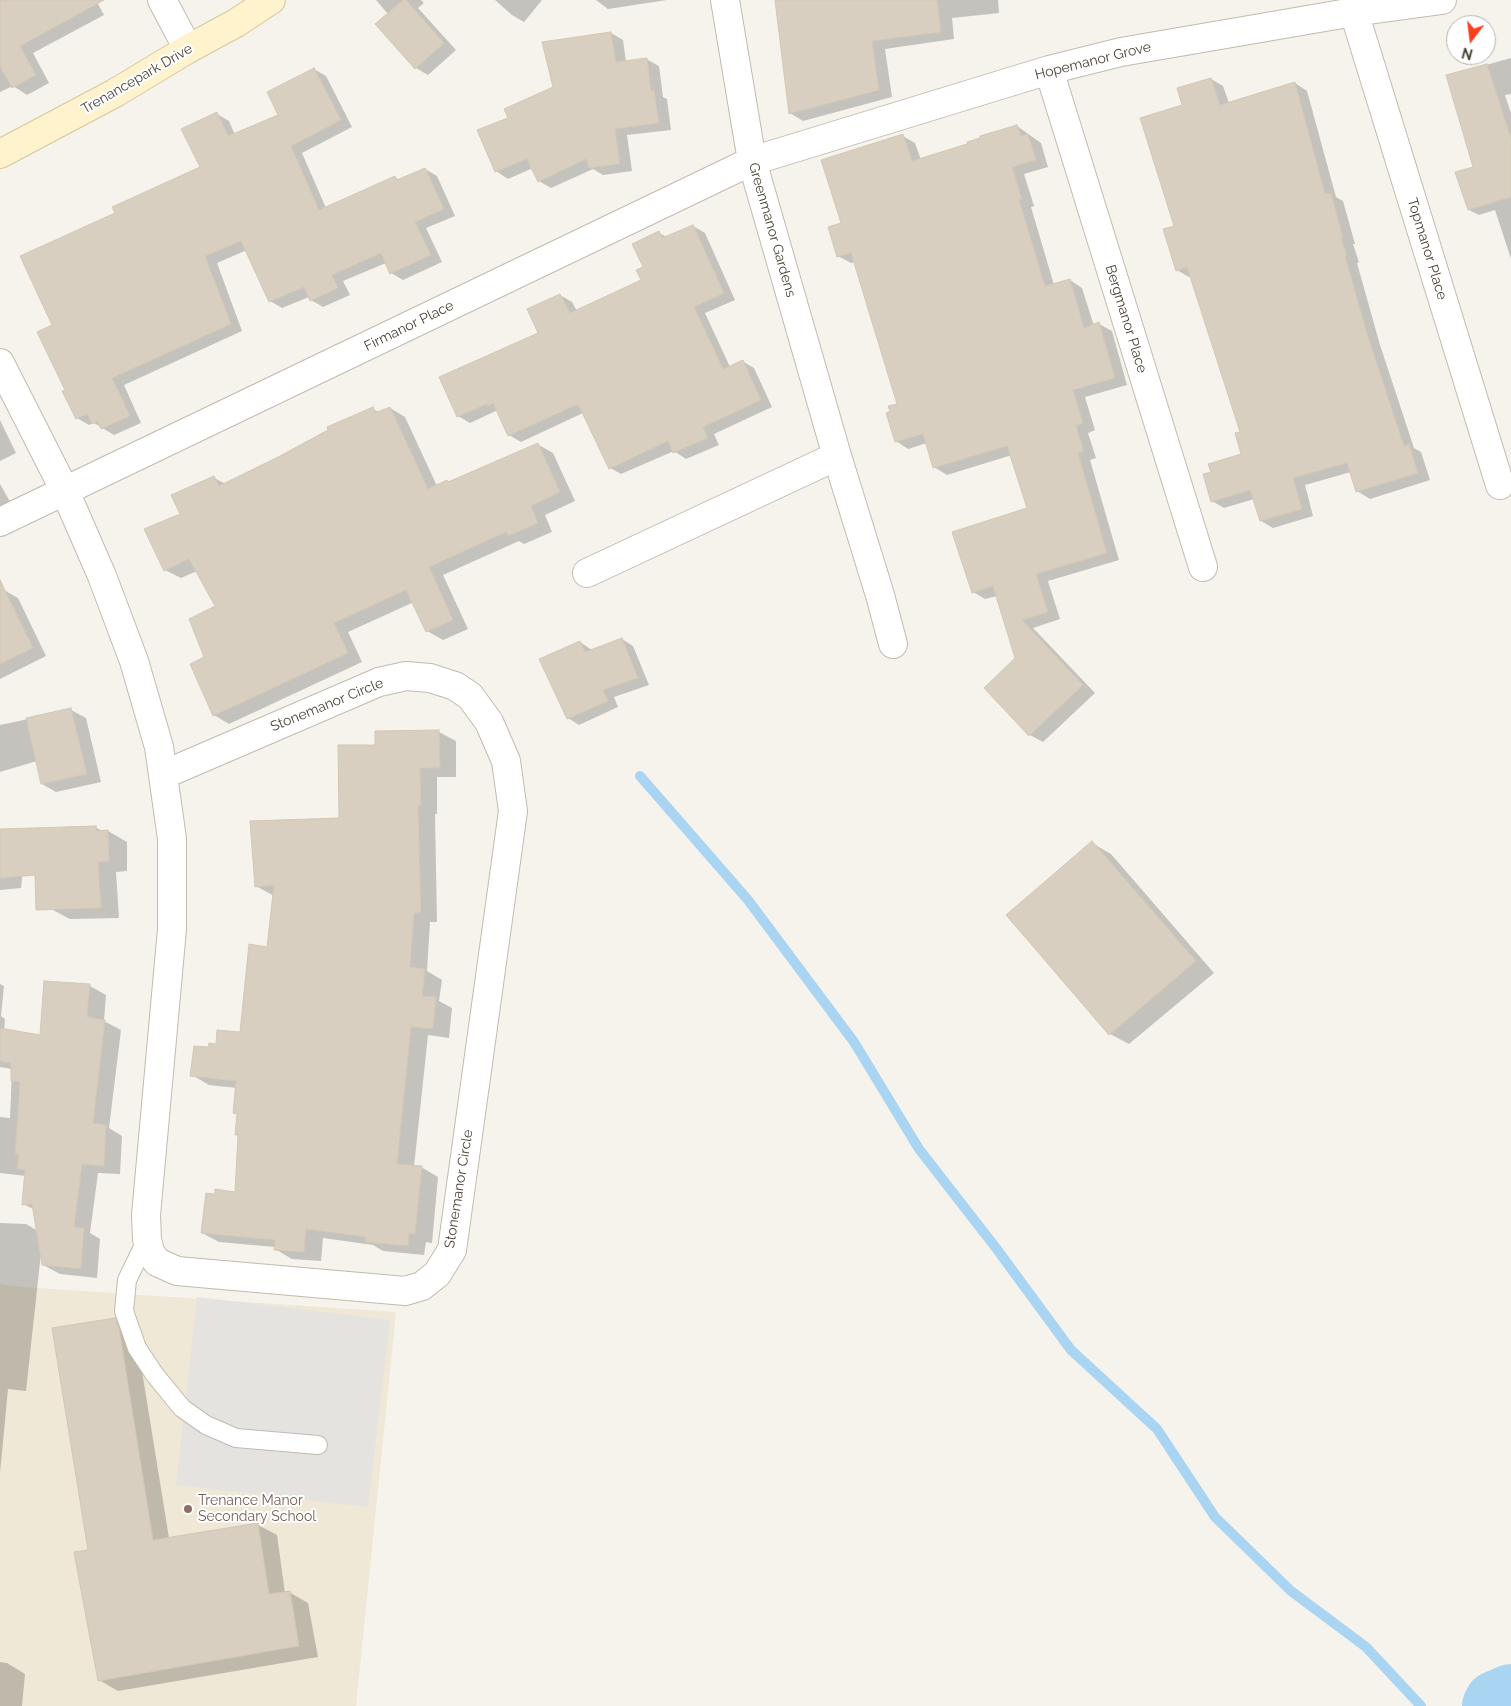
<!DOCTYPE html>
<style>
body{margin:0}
#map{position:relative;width:1511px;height:1706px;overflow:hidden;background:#f6f3ec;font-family:Raleway,sans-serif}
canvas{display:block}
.north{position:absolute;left:1446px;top:15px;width:50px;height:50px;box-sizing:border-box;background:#fff;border:1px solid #b7b4b0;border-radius:50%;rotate:195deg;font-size:14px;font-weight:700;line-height:20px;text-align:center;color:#4b4439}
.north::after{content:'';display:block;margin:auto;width:18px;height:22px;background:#fc3f1d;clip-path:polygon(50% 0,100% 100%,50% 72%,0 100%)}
</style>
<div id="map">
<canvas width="1511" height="1706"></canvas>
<div class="north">N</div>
</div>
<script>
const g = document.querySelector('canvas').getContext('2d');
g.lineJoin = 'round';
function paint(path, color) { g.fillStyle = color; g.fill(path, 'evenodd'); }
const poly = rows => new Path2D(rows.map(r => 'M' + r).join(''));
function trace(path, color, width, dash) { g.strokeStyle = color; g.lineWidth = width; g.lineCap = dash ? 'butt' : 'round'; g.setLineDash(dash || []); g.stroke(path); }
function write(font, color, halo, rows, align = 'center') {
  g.font = font + ' Raleway,sans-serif'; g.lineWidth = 4; g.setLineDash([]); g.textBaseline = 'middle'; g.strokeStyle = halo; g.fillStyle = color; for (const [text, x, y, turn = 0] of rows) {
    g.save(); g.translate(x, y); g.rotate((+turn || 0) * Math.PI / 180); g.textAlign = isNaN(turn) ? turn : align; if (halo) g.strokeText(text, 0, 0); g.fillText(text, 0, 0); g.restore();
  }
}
paint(poly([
 [0,1284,23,1287,396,1312,356,1706,0,1706]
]), '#efe8d6');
paint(poly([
 [197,1297,390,1320,368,1507,176,1485]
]), '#e5e3e0');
paint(poly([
 [0,0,96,0,104,15,33,53,49,83,27,95,13,86,0,92],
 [376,0,421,0,424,3,418,8,456,50,428,75,416,68,388,14],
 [495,0,542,0,524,22,512,15],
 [596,0,667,0,608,9],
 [777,0,998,0,999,13,952,18,954,39,885,49,892,97,803,121,790,113],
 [611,33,623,40,626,62,646,59,659,66,663,97,667,99,671,130,627,135,632,171,603,175,593,169,551,188,539,181,533,168,508,179,496,171,510,118,555,88],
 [1511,58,1511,94,1505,95,1511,113,1511,259,1495,210,1479,215,1469,210,1474,167,1447,76],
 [314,69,326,76,352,127,302,153,326,208,395,177,399,180,425,169,437,176,455,216,426,228,442,262,403,280,391,273,386,263,343,281,350,295,323,307,311,300,309,297,282,308,270,301,247,250,217,263,242,331,124,385,141,423,114,435,94,423,89,425,77,418,66,391,53,326,116,214,201,168,217,114,229,121,235,135,280,115],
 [1211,79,1223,86,1229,103,1295,83,1307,91,1336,197,1343,201,1355,244,1353,244,1359,262,1357,263,1380,345,1414,448,1421,452,1430,480,1370,499,1357,491,1351,472,1305,485,1313,516,1273,528,1261,521,1254,499,1224,508,1212,501,1212,473,1243,455,1242,433,1192,276,1189,277,1177,270,1175,226,1184,106],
 [1017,126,1041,143,1048,167,1024,174,1034,206,1031,207,1054,285,1070,280,1082,288,1094,326,1099,324,1112,331,1127,385,1085,397,1095,430,1088,433,1096,458,1090,460,1119,560,1048,581,1060,619,1033,628,1095,693,1043,742,1030,735,986,688,1017,658,997,596,985,599,973,592,1029,509,1012,455,947,475,934,467,927,443,908,449,896,441,899,404,855,262,851,263,838,256,842,224,903,136,915,143,921,160,969,145],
 [693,226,705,233,735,300,705,313,730,367,742,361,754,368,772,407,714,434,719,445,686,459,674,451,621,474,610,468,583,413,521,442,509,435,498,410,470,423,458,416,540,334,560,295,572,302,577,311,642,281,645,268,659,233,667,237],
 [390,408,405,417,437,486,447,482,449,483,537,444,553,453,575,501,545,515,552,532,524,544,519,541,443,575,468,629,443,640,427,631,414,602,348,632,362,662,229,724,214,715,206,657,217,606,197,571,181,578,165,570,182,515,214,478,226,484,373,409,380,413],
 [0,420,16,453,0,461],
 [0,484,13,507,0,514],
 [4,590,18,598,46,656,0,679,0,592],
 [622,639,633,646,649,685,614,697,618,707,579,725,568,718,580,642,592,650],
 [71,710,86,718,101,782,56,792,42,784,37,761,0,772,0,725],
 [439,732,456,741,456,777,437,777,437,814,435,814,437,922,430,922,427,971,442,980,439,1001,452,1008,449,1038,428,1035,414,1167,421,1167,438,1177,432,1243,426,1242,424,1255,383,1251,373,1245,323,1238,321,1261,292,1259,275,1249,275,1247,219,1242,202,1233,216,1195,236,1193,239,1136,237,1088,209,1085,192,1075,209,1049,241,1033,268,948,274,896,256,886,340,819,376,746],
 [95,827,102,831,108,831,127,842,127,871,116,872,119,918,70,919,51,909],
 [0,830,26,841,21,888,0,890],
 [1092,843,1111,854,1214,973,1129,1044,1110,1034],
 [0,984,4,986,1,1016,5,1019,4,1030,42,1036,90,986,106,995,104,1021,121,1030,109,1128,122,1136,120,1174,98,1173,90,1233,100,1239,97,1278,60,1274,43,1265,41,1253,26,1391,8,1389,0,1473,0,1223,26,1224,38,1231,35,1210,23,1204,26,1176,0,1173,0,1117,10,1118,12,1069,0,1067],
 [115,1320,134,1330,137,1340,169,1538,258,1525,277,1535,285,1593,289,1592,308,1603,318,1657,118,1691,99,1680,89,1551],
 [0,1662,7,1663,25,1674,22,1706,0,1706]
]), '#0003');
trace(poly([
 [640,776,748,900,854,1042,919,1149,996,1248,1071,1350,1157,1429,1215,1517,1291,1591,1366,1647,1421,1706]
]), '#a9d4f2', 10);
trace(poly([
 [1493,1706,1495,1702,1511,1695]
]), '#a9d4f2', 62);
const building = poly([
 [0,0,104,0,20,46,36,75,12,88,0,66,0,0],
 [403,0,406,0,444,43,415,69,375,24,403,0],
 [775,0,937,0,941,32,872,41,879,90,789,114,775,0],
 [611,32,616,62,647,58,651,91,654,90,659,123,615,129,620,164,589,168,586,159,538,182,527,159,495,172,477,130,508,118,504,109,553,87,542,42,611,32],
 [1487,64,1511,138,1511,197,1468,210,1455,172,1473,167,1446,75,1487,64],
 [314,68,341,120,291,146,319,210,395,176,397,180,425,168,444,209,415,222,431,255,390,274,381,253,332,275,338,288,310,301,304,287,269,302,241,241,205,256,231,324,112,378,130,416,101,429,98,421,92,424,87,414,76,419,62,391,65,390,37,332,52,325,20,256,115,213,112,207,200,167,181,129,217,112,228,136,278,115,267,92,314,68],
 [1211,78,1220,105,1295,82,1325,194,1331,193,1343,237,1341,237,1347,256,1345,256,1368,337,1404,446,1409,444,1418,473,1356,492,1347,463,1293,478,1302,509,1260,521,1250,490,1211,502,1203,474,1211,472,1208,464,1241,454,1235,433,1240,432,1187,267,1176,271,1163,229,1174,226,1140,118,1182,105,1177,88,1211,78],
 [1017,125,1021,136,1028,134,1036,160,1012,167,1022,199,1019,200,1045,286,1070,279,1084,328,1099,322,1115,378,1073,390,1083,423,1076,426,1084,451,1078,453,1107,553,1036,574,1048,612,1022,620,1083,685,1029,736,984,688,1015,658,993,586,972,593,952,532,1027,508,1007,446,933,468,923,434,895,442,886,413,890,411,888,406,897,404,851,253,837,257,828,227,841,223,821,160,903,134,912,161,967,144,967,142,980,138,980,136,1017,125],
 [693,225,724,293,694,307,723,369,743,360,761,400,703,427,708,438,673,453,668,441,609,469,578,404,508,436,493,403,488,406,487,404,457,417,439,377,538,333,527,309,560,294,570,313,641,280,636,270,643,267,632,244,659,231,662,238,693,225],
 [373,407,375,413,390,407,428,489,447,480,448,482,538,443,560,492,531,506,538,523,508,536,506,532,429,567,453,620,426,632,406,590,334,623,348,653,213,716,190,664,204,657,189,619,215,606,189,559,164,571,144,529,180,514,171,495,214,476,219,486,280,456,328,430,327,427,373,407],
 [0,580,33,648,0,664,0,580],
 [622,638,638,678,603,690,608,701,567,719,539,659,580,641,585,652,622,638],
 [71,708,87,774,41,784,26,718,71,708],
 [439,730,440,768,420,768,421,805,418,805,421,913,414,913,410,967,425,969,422,996,436,997,433,1029,411,1027,397,1164,422,1166,415,1234,409,1233,408,1246,365,1242,366,1237,306,1229,304,1252,274,1250,275,1240,201,1233,206,1193,215,1194,215,1189,235,1192,238,1135,235,1135,237,1114,233,1113,236,1081,190,1076,194,1046,208,1047,209,1043,216,1044,217,1030,240,1032,249,944,267,947,274,885,255,887,250,821,339,818,338,745,375,745,375,731,439,730],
 [96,826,96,831,108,830,109,861,98,862,101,908,36,910,35,875,0,878,0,829,96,826],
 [1092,841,1196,961,1109,1035,1006,915,1092,841],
 [44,981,90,984,87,1017,105,1020,93,1123,106,1125,104,1166,82,1164,74,1227,84,1228,81,1269,42,1265,32,1204,22,1205,25,1170,17,1169,19,1154,15,1155,20,1082,11,1081,11,1063,0,1061,0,1028,40,1035,44,981],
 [115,1318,119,1328,153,1540,258,1523,269,1594,290,1591,299,1646,98,1681,74,1552,88,1550,52,1328,115,1318]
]);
paint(building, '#d8cfc1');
trace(building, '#d3c7b4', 1);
const lane = poly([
 [147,1239,127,1280,124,1311,137,1348,155,1375,182,1408,206,1425,236,1438,318,1445]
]);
const street = poly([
 [162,0,188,49],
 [725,0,752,161,837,456,880,595,893,644],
 [1354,12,1500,485],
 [1049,70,1203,567],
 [0,363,65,491,102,576,134,661,159,747,172,839,172,929,146,1215,147,1239,150,1252,157,1262,177,1271,405,1291,422,1286,437,1274,452,1250,513,811,506,761,489,722,470,696,455,686,430,678,406,676,379,682,163,775],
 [0,522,752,161,1049,70,1121,52,1354,12,1442,0],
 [587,573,837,456]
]);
const secondary = poly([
 [0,154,115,93,188,49,236,23,271,0]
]);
trace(lane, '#c2bbae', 20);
trace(street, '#c2bbae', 30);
trace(secondary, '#d6c79b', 30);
trace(lane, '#fff', 18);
trace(street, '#fff', 28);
trace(secondary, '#fff3cd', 28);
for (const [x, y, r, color] of [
 [188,1509,5,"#8d6e63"]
]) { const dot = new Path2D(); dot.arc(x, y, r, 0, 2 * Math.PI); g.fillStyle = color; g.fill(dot); trace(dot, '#fff', 2); }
write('14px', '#4b4439', '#fff', [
 ["Hopemanor Grove",1093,61,-14],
 ["Trenancepark Drive",137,79,-30],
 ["Greenmanor Gardens",772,230,74],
 ["Topmanor Place",1427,249,73],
 ["Bergmanor Place",1126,319,73],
 ["Firmanor Place",409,326,-26],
 ["Stonemanor Circle",327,705,-22],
 ["Stonemanor Circle",459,1189,-81]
]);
write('14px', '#785e54', '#fff', [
 ["Trenance Manor",198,1501],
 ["Secondary School",198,1517]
], 'left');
</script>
